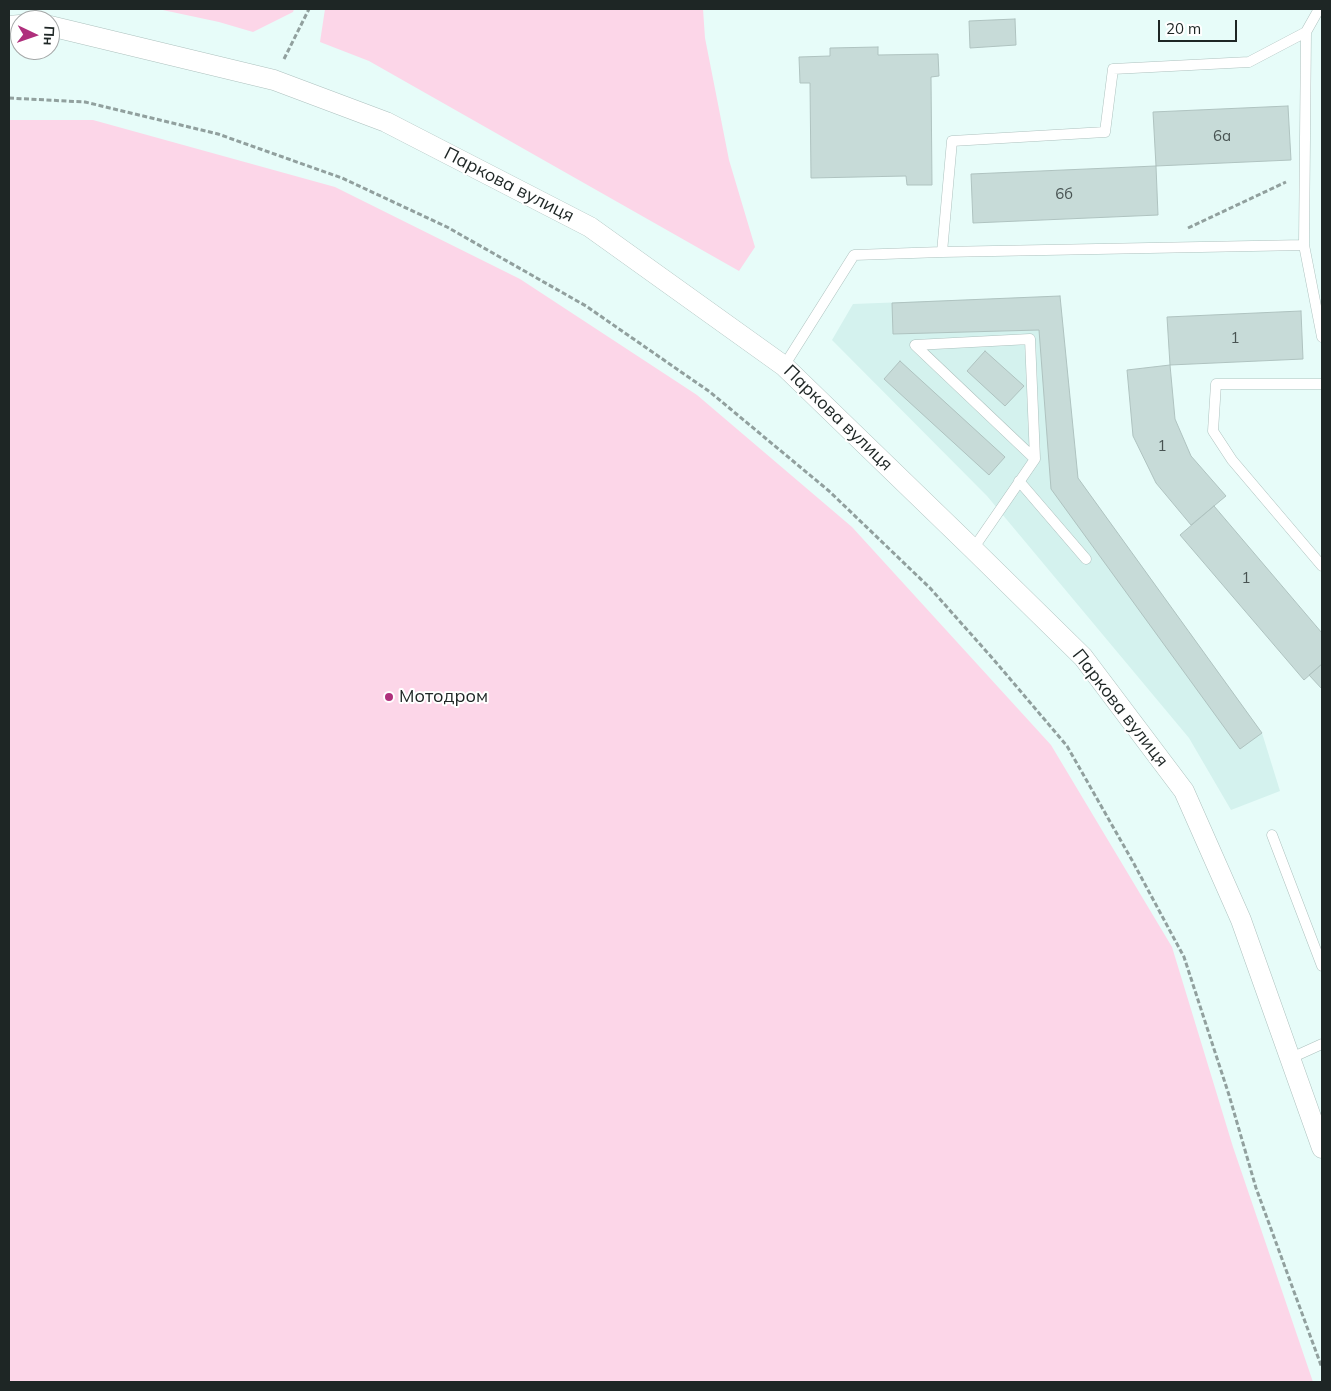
<!DOCTYPE html>
<meta charset="utf-8">
<style>
body{margin:0}
#map{position:relative;width:1331px;height:1391px;overflow:hidden;background:#e7fcf9;font-family:Mulish,sans-serif}
canvas{display:block}
.frame{position:absolute;inset:0;border:10px solid #1e2625;pointer-events:none}
.north{position:absolute;left:10px;top:10px;width:50px;height:50px;box-sizing:border-box;background:#fff;border:1px solid #a5a8a8;border-radius:50%;rotate:93deg;font-size:14px;font-weight:700;line-height:20px;text-align:center;color:#1e2625}
.north::after{content:'';display:block;margin:auto;width:18px;height:22px;background:#af2f7c;clip-path:polygon(50% 0,100% 100%,50% 72%,0 100%)}
.scale{position:absolute;left:1158px;top:20px;width:79px;height:22px;box-sizing:border-box;border:2px solid #1e2625;border-top:0;padding-left:6px;font-size:15px;line-height:18px;white-space:nowrap;color:#1e2625;-webkit-text-stroke:4px #fff;paint-order:stroke}
</style>
<div id="map">
<canvas width="1331" height="1391"></canvas>
<div class="frame"></div>
<div class="north">Пн</div>
<div class="scale">20 m</div>
</div>
<script>
const g = document.querySelector('canvas').getContext('2d');
g.lineJoin = 'round';
function paint(path, color) { g.fillStyle = color; g.fill(path, 'evenodd'); }
const poly = rows => new Path2D(rows.map(r => 'M' + r).join(''));
function trace(path, color, width, dash) { g.strokeStyle = color; g.lineWidth = width; g.lineCap = dash ? 'butt' : 'round'; g.setLineDash(dash || []); g.stroke(path); }
function write(font, color, halo, rows, align = 'center') {
  g.font = font + ' Mulish,sans-serif'; g.lineWidth = 4; g.setLineDash([]); g.textBaseline = 'middle'; g.strokeStyle = halo; g.fillStyle = color; for (const [text, x, y, turn = 0] of rows) {
    g.save(); g.translate(x, y); g.rotate((+turn || 0) * Math.PI / 180); g.textAlign = isNaN(turn) ? turn : align; if (halo) g.strokeText(text, 0, 0); g.fillText(text, 0, 0); g.restore();
  }
}
paint(poly([
 [1060,296,1078,478,1262,733,1280,791,1231,810,1189,738,987,496,832,340,853,304]
]), '#d4f2ee');
paint(poly([
 [158,9,294,9,293,12,253,32,219,22],
 [325,9,703,9,705,38,729,160,755,247,739,271,369,61,320,42],
 [9,120,93,120,335,187,520,279,697,395,852,527,1051,745,1172,947,1233,1147,1313,1382,9,1382]
]), '#fcd6e8');
const building = poly([
 [1015,19,1016,45,970,48,969,21,1015,19],
 [878,47,878,55,938,54,939,76,931,77,932,185,907,185,906,176,811,178,810,83,800,83,799,57,830,56,830,48,878,47],
 [1288,106,1291,160,1156,166,1153,112,1288,106],
 [1156,166,1158,215,973,223,971,174,1156,166],
 [1060,296,1078,478,1262,733,1240,749,1051,489,1039,330,893,334,892,303,1060,296],
 [1301,311,1303,359,1170,365,1167,317,1301,311],
 [985,351,1024,386,1005,406,967,371,985,351],
 [900,361,1005,457,989,475,884,379,900,361],
 [1170,365,1175,419,1191,456,1226,496,1191,525,1156,483,1133,436,1127,370,1170,365],
 [1214,506,1322,633,1322,664,1304,680,1180,535,1214,506],
 [1322,664,1322,689,1309,675,1322,664]
]);
paint(building, '#c7dbd8');
trace(building, '#afc3c0', 1);
const service = poly([
 [1304,245,1322,337],
 [942,252,952,141,1105,132,1113,69,1249,62,1306,32],
 [784,366,854,255,942,252,1304,245,1306,32,1319,9],
 [1322,384,1216,384,1213,431,1232,460,1322,566],
 [1019,481,1086,559],
 [973,549,1035,459,1030,339,915,345,1035,459],
 [1272,835,1322,966],
 [1291,1058,1322,1044]
]);
const minor = poly([
 [9,26,20,25],
 [50,26,274,80,386,122,590,227,784,366,973,549,1083,657,1184,791,1241,920,1322,1148]
]);
trace(service, '#adc1be', 11);
trace(minor, '#adc1be', 21);
trace(poly([
 [284,59,309,9],
 [9,98,85,102,218,134,342,178,447,227,586,306,710,392,829,491,930,588,994,660,1067,746,1133,862,1184,957,1229,1095,1256,1188,1322,1368],
 [1188,228,1286,182]
]), '#91a09e', 3, [5, 2.5]);
trace(service, '#fff', 10);
trace(minor, '#fff', 20);
for (const [x, y, r, color] of [
 [389,697,5,"#af2f7c"]
]) { const dot = new Path2D(); dot.arc(x, y, r, 0, 2 * Math.PI); g.fillStyle = color; g.fill(dot); trace(dot, '#fff', 2); }
write('15px', '#485352', null, [
 ["6а",1222,136],
 ["6б",1064,194],
 ["1",1235,338],
 ["1",1162,446],
 ["1",1246,578]
]);
write('18px', '#1e2625', '#fff', [
 ["Паркова вулиця",509,185,27],
 ["Паркова вулиця",838,418,44],
 ["Паркова вулиця",1120,708,52]
]);
write('18px', '#1e2625', '#fff', [
 ["Мотодром",399,697]
], 'left');
</script>
